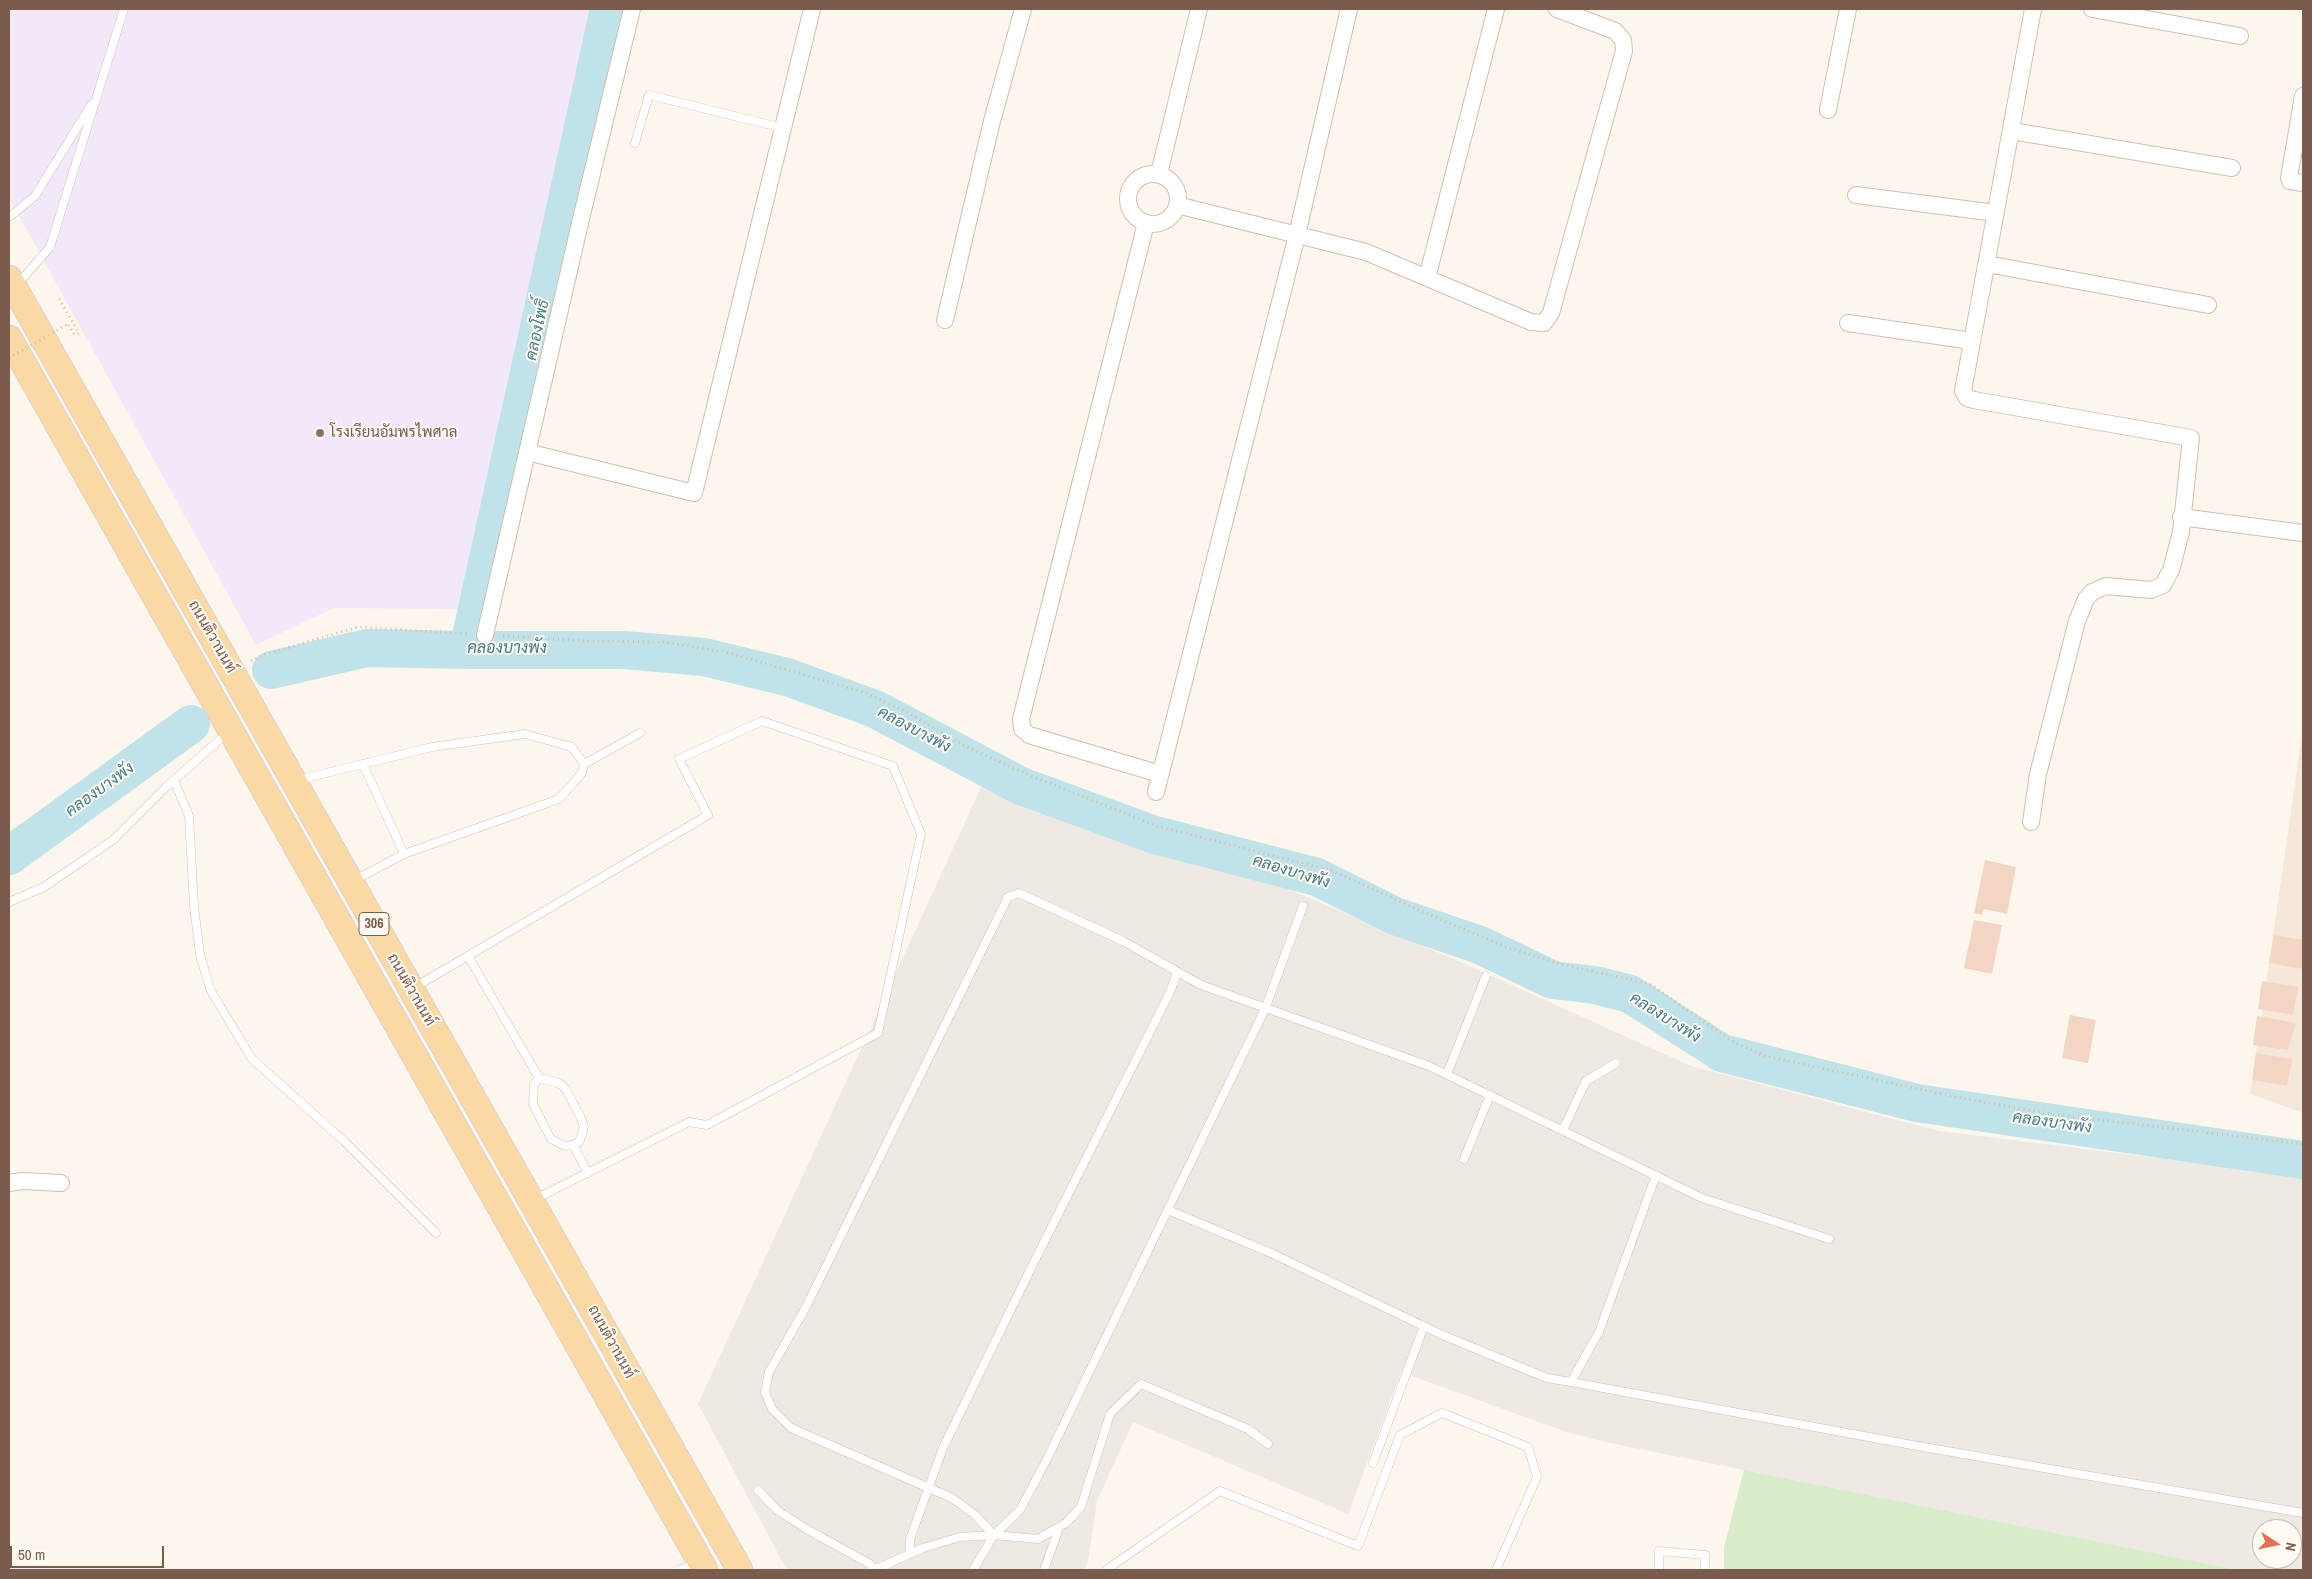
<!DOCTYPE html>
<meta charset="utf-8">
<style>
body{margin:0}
#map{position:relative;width:2312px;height:1579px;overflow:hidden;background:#fdf6ec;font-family:"Archivo Narrow",sans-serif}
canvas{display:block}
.frame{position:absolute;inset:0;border:10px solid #7a5c4d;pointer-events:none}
.north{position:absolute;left:2252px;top:1519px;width:50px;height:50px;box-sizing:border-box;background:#fffaf3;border:1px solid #cabbb1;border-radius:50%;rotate:101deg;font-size:14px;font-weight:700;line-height:20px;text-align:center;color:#7a5c4d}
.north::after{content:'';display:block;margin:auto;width:18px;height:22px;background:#e76f51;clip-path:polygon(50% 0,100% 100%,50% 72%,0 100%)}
.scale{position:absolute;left:10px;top:1546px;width:154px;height:22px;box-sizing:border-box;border:2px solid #7a5c4d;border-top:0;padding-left:6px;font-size:15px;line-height:18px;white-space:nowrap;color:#7a5c4d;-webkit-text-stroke:4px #fffaf3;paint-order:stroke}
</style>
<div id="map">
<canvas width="2312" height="1579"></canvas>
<div class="frame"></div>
<div class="north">N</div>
<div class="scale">50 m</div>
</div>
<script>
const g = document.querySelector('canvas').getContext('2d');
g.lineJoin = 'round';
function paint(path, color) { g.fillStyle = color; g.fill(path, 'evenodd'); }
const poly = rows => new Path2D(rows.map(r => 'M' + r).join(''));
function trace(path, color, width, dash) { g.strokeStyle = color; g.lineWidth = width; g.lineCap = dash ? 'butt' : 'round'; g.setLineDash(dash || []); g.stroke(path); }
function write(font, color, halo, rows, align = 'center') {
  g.font = font + ' "Archivo Narrow",Sarabun,sans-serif'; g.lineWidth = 4; g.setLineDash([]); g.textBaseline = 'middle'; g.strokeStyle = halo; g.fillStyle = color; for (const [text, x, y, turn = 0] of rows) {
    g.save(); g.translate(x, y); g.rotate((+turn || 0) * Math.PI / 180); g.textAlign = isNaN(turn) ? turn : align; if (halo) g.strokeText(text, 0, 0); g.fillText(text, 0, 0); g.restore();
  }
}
paint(poly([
 [2303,729,2303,1113,2250,1094]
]), '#f5e8da');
paint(poly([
 [984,781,1255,875,1456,960,1691,1066,1939,1131,2303,1176,2303,1570,2238,1570,1610,1443,1569,1433,1401,1372,1348,1514,1133,1422,1097,1501,1088,1561,1084,1570,787,1570,698,1404],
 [2262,1529,2292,1529,2292,1559,2262,1559]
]), '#efe9e4');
paint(poly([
 [9,9,603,9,460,609,334,608,256,645,9,198]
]), '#f3e8fa');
paint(poly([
 [1744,1470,2238,1570,1724,1570,1724,1547]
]), '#d8ecc9');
trace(poly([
 [468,650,609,9],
 [271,670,367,648,468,650,624,650,704,657,787,677,875,709,1021,786,1155,835,1317,877,1395,916,1480,945,1553,980,1595,985,1630,994,1722,1053,1917,1103,2303,1160],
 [9,856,191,724]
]), '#bfe3e8', 38);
paint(poly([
 [1985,860,2016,867,2007,914,1984,909,1982,915,1974,913],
 [1974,920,2002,925,1992,974,1964,968],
 [2274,935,2303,940,2303,969,2269,963],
 [2262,981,2298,987,2293,1015,2258,1009],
 [2070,1015,2096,1020,2088,1063,2062,1058],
 [2257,1016,2296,1023,2288,1050,2253,1045],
 [2256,1053,2292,1059,2287,1086,2252,1080]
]), '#f3d5c3');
const lane = poly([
 [635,143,649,95,783,128],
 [9,217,35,196,91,105],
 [17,285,50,247,124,9],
 [363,764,404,854],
 [584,764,640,733],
 [174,780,189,816,194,906,200,955,211,991,252,1059,344,1141,436,1233],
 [298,780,432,747,525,734,572,747,584,764,582,773,559,799,404,854,355,880],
 [9,902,44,887,113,840,165,788,227,733],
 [468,956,539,1078],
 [415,987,708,815,679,759,762,721,893,766,921,834,878,1033,707,1125,689,1122,533,1200],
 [1447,1074,1486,976],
 [539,1078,559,1083,565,1088,580,1116,584,1126,582,1134,579,1142,573,1145,565,1146,551,1139,533,1104,534,1085,539,1078],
 [1563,1130,1586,1081,1616,1063],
 [573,1145,588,1173],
 [1464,1159,1490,1095],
 [1168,1210,1271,1253,1440,1334,1547,1378,1571,1382,1599,1332,1656,1175],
 [1571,1382,1912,1445,2303,1513],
 [1373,1463,1424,1326],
 [758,1490,777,1510,808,1530,870,1564,874,1570],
 [994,1535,974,1514,952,1498,791,1428,772,1409,765,1392,769,1372,806,1307,1008,897,1019,893,1123,941,1201,985,1429,1066,1702,1198,1829,1239],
 [910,1554,910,1539,943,1448,1034,1262,1170,992,1177,973],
 [679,1570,698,1562],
 [874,1570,923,1548,960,1537,994,1535,1038,1539,1066,1523,1081,1507,1110,1414,1141,1384,1248,1429,1268,1444],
 [973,1570,994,1535,1020,1510,1048,1457,1265,1009,1303,906],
 [1044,1570,1059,1528],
 [1106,1570,1220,1491,1358,1546,1400,1435,1442,1413,1528,1447,1537,1477,1496,1570],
 [1659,1570,1659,1551,1705,1555,1705,1570]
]);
const street = poly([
 [2092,9,2240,36],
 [2303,96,2289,178,2290,181,2303,183],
 [1828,110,1848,9],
 [2012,131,2232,168],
 '1128 199a25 25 0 1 1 50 0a25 25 0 1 1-50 0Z',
 [1159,174,1199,9],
 [1856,195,1996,213],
 [1177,205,1366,252,1531,322,1544,323,1551,313,1624,51,1623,40,1615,31,1557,9],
 [1146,223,1021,719,1022,729,1029,735,1160,774],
 [1987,264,2208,305],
 [1427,278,1496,9],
 [945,320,992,121,1023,9],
 [1848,323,1972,341],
 [527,452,694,493,812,9],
 [2181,517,2303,533],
 [485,635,580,223,632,9],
 [1156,792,1297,235,1349,9],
 [2031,822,2038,774,2077,621,2086,599,2092,592,2106,586,2151,590,2163,585,2171,570,2181,532,2191,438,1974,400,1967,398,1963,391,2033,9],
 [9,1183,22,1181,61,1183]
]);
const primary = poly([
 [9,278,740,1570],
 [9,338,705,1570]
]);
trace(lane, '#d1beb0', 9);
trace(street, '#d1beb0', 18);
trace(primary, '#dad1cd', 27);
trace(poly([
 [59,299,79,333,75,335,68,324],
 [503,636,584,641,665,642,730,653,863,692,905,711,965,746,1034,777,1157,826,1333,871,1430,915,1506,947,1560,964,1650,984,1735,1043,1765,1056,1961,1098,2051,1114,2303,1144],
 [251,661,263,655,358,627,469,634]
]), '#d9b8a5', 3, [1, 4]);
trace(lane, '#fff', 8);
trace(street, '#fff', 16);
trace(primary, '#fbd9a5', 25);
trace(poly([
 [9,358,68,324]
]), '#d9b8a5', 3, [1, 4]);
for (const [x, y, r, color] of [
 [320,433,5,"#8d6e63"]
]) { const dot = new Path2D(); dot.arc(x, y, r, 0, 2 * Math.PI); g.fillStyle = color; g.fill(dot); trace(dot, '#fffaf3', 2); }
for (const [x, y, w] of [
 [374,924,30]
]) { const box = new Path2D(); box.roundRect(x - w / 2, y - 11.5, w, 23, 4); g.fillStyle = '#fffaf3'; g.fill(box); trace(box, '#7a5c4d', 1); }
write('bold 14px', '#7a5c4d', null, [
 ["306",374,924]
]);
write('15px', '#785e54', '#fffaf3', [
 ["โรงเรียนอัมพรไพศาล",330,433]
], 'left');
write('15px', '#7a5c4d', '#fffaf3', [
 ["ถนนติวานนท์",212,637,60],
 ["ถนนติวานนท์",411,990,60],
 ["ถนนติวานนท์",611,1342,61]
]);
write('italic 16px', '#437c86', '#fffaf3', [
 ["คลองโพธิ์",538,330,-78],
 ["คลองบางพัง",507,649],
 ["คลองบางพัง",914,730,28],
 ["คลองบางพัง",100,790,-36],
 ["คลองบางพัง",1291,872,17],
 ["คลองบางพัง",1665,1018,32],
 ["คลองบางพัง",2052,1123,8]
]);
</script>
